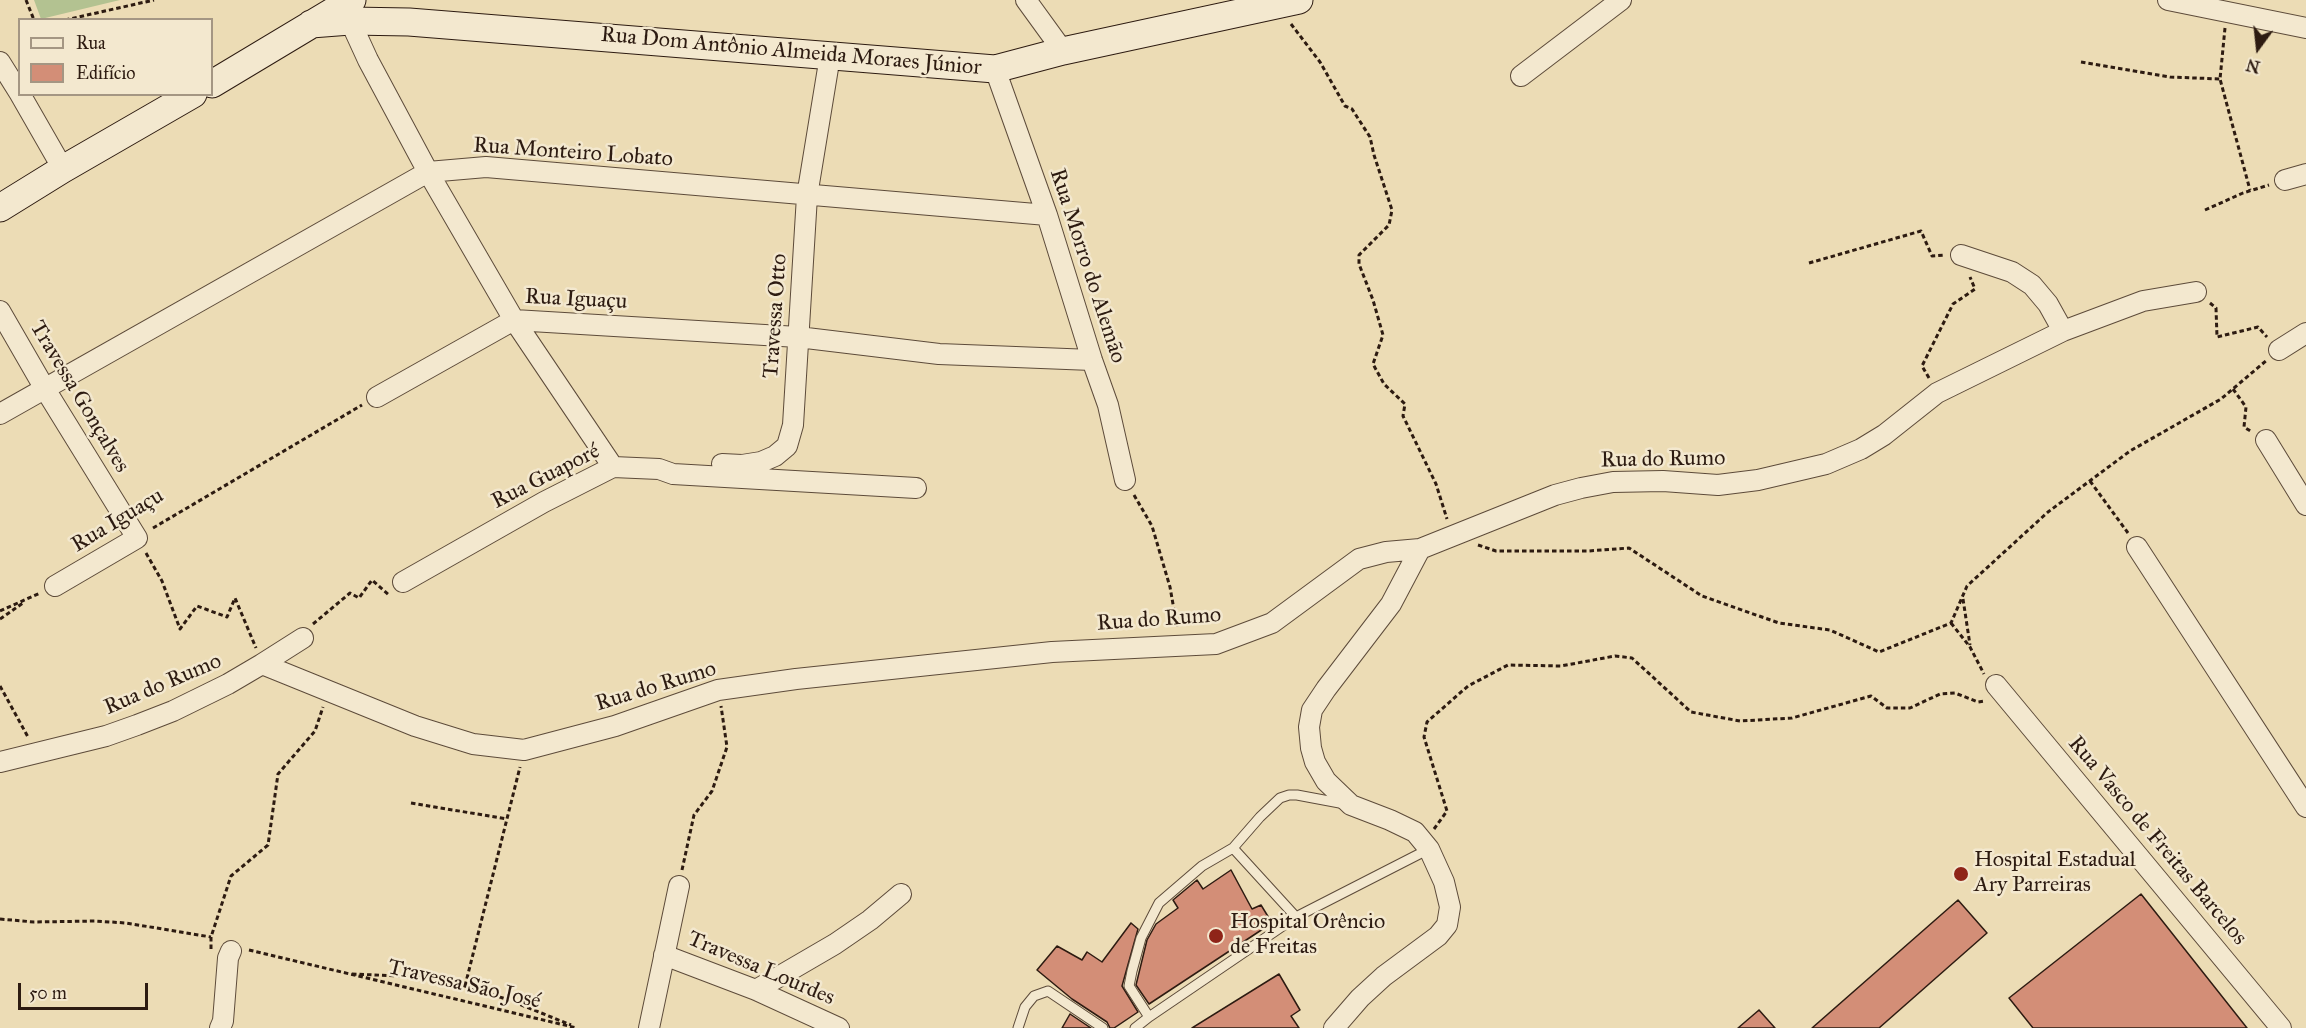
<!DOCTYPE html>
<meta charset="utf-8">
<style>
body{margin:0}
#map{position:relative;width:2306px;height:1028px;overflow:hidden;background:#ecdcb5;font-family:"IM FELL Great Primer",serif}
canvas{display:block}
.legend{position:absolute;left:18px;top:18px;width:195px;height:78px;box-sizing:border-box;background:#f3e8cf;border:2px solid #a49683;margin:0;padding:8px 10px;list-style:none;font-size:18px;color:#2d1b11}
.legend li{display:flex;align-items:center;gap:12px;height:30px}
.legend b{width:30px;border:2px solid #a49683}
.north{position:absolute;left:2228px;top:18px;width:60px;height:60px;-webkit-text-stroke:4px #f3e8cf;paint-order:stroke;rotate:195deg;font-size:16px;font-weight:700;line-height:24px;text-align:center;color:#2d1b11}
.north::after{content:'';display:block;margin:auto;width:21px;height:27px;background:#2d1b11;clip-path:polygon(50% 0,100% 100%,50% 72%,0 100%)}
.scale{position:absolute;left:18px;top:983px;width:130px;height:27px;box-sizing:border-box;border:3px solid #2d1b11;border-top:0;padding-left:8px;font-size:18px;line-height:21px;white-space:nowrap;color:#2d1b11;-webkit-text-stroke:4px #f3e8cf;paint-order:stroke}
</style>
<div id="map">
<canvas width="2306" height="1028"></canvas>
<ul class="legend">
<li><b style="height:8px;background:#f3e8cf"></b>Rua</li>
<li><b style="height:16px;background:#d38e77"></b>Edifício</li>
</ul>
<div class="north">N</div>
<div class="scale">50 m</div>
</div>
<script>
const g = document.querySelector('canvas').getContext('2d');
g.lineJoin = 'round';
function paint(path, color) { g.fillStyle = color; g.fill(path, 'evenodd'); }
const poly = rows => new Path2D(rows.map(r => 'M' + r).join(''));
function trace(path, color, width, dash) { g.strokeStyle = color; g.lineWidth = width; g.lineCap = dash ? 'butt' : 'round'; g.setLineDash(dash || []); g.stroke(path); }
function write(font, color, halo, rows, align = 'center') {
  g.font = font + ' "IM FELL Great Primer",serif'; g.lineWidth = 5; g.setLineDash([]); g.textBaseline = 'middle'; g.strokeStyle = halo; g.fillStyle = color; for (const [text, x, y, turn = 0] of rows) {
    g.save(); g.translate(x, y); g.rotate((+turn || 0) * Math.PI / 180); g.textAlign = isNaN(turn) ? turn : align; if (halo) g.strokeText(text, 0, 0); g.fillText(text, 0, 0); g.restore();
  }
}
paint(poly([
 [34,0,120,0,41,19]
]), '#b3c291');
const building = poly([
 [1231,870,1252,909,1261,905,1272,923,1149,1004,1136,985,1147,940,1156,924,1178,908,1173,900,1197,880,1203,889,1231,870],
 [2141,894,2247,1028,2033,1028,2009,998,2141,894],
 [1958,900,1987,933,1879,1028,1812,1028,1958,900],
 [1131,923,1138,929,1122,986,1138,1012,1114,1028,1110,1028,1107,1022,1072,999,1037,970,1057,946,1082,960,1087,952,1102,962,1131,923],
 [1279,974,1300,1010,1291,1016,1299,1028,1192,1028,1279,974],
 [1759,1010,1775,1028,1738,1028,1759,1010],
 [1070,1014,1091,1028,1062,1028,1070,1014]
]);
paint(building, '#d38e77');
trace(building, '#2d1b11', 1.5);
const service = poly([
 [1233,848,1296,917],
 [1149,1017,1296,917,1429,849],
 [1018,1028,1025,1007,1034,996,1048,991,1103,1028],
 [1135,1028,1149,1017,1129,986,1132,971,1141,938,1159,903,1202,866,1233,848,1260,817,1280,798,1289,795,1297,795,1345,804]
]);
const minor = poly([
 [1026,0,1063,51],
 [2168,0,2306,28],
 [346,12,368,60,428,172,514,320,613,467],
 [0,62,20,94],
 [995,69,1047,215,1092,360,1108,405,1125,480],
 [1521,76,1621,0],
 [20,94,63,169],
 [2285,180,2306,174],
 [1961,255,2012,272,2032,285,2048,304,2063,331],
 [0,311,45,389,137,538,55,586],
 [2279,350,2306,333],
 [377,397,514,320,798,337,939,354,1092,360],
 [0,414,428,172,486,167,1047,215],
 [2266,440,2306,505],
 [722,464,742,465,761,462,775,456,787,446,793,425,807,196,830,56],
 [2137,547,2306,807],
 [403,582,544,502,613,467,659,469,673,474,916,488],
 [262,664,303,638],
 [1996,685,2281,1028],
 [0,762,106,736,137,725,173,711,228,684,262,664,415,726,473,744,524,750,615,726,718,690,796,679,1052,652,1216,644,1272,623,1359,559,1386,552,1420,549,1555,495,1581,488,1613,482,1663,481,1718,485,1758,480,1826,464,1861,449,1884,435,1937,393,2063,331,2143,301,2196,292],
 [664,955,756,990,839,1028],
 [756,990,835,944,870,920,901,894],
 [220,1028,223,1021,228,958,231,951],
 [649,1028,679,886],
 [1334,1028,1360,998,1384,976,1438,936,1447,925,1450,907,1444,882,1429,849,1415,832,1390,820,1351,805,1326,781,1315,762,1311,748,1309,727,1312,710,1326,689,1391,604,1420,549]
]);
const secondary = poly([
 [311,24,350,21,409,22,995,69,1063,51,1299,0],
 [212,84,352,0],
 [0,208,63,169,193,94]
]);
trace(service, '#5d4b3a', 11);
trace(minor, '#5d4b3a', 22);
trace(secondary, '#2d1b11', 29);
trace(poly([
 [26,0,34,20],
 [65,20,154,0],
 [1291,24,1320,62,1345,106,1352,109,1370,137,1374,155,1392,210,1389,225,1359,255,1359,264,1373,300,1383,335,1373,364,1384,384,1405,404,1403,416,1436,484,1447,519],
 [2225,28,2220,79,2250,190],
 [2081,62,2170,77,2220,79],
 [2205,210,2243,193,2269,185],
 [1809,263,1921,231,1932,256,1945,255],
 [2210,303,2216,308,2217,337,2258,327,2267,337],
 [1929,378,1922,366,1953,304,1975,289,1970,277],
 [2233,389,2246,407,2244,427,2252,432],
 [2090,481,2128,533],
 [1134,495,1152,526,1170,587,1177,627],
 [153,528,362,405],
 [1478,545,1496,551,1588,551,1629,548,1702,596,1779,623,1830,630,1879,652,1951,623,1967,586,2048,512,2130,451,2221,399,2267,360],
 [146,553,162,581,180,629,197,606,227,617,235,598,256,648],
 [1963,599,1970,645],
 [0,611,40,593],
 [0,619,23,603],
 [1951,623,1970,647,1984,674],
 [313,624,350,593,359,598,372,580,389,595],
 [0,686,28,737],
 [411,803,507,819],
 [1434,829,1447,811,1424,737,1427,722,1468,686,1508,665,1561,666,1615,656,1632,658,1691,712,1740,721,1792,718,1871,696,1887,708,1910,708,1940,694,1955,693,1978,702,1985,701],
 [682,870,694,815,712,791,727,747,721,706],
 [0,919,34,922,95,921,126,923,211,937],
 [211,949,211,937,231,876,268,845,278,774,315,731,323,707],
 [249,950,577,1028],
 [352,974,424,977,465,986,509,1000,571,1025],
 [465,986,520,767]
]), '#2d1b11', 3, [4.5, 3]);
trace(service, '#f3e8cf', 9);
trace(minor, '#f3e8cf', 20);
trace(secondary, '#f3e8cf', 27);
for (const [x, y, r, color] of [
 [1961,874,8,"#8f2418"],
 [1216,936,8,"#8f2418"]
]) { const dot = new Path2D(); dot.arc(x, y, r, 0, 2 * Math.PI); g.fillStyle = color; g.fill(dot); trace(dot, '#f3e8cf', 2); }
write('22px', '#2d1b11', '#f3e8cf', [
 ["Rua Dom Antônio Almeida Moraes Júnior",791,52,5],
 ["Rua Monteiro Lobato",573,153,4],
 ["Rua Morro do Alemão",1087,266,72],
 ["Rua Iguaçu",576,300,3],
 ["Travessa Otto",776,316,-86],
 ["Travessa Gonçalves",79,397,59],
 ["Rua do Rumo",1663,460,-1],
 ["Rua Guaporé",546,477,-27],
 ["Rua Iguaçu",118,521,-31],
 ["Rua do Rumo",1159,620,-4],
 ["Rua do Rumo",163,685,-23],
 ["Rua do Rumo",656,687,-17],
 ["Rua Vasco de Freitas Barcelos",2157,841,50],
 ["Travessa Lourdes",761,969,23],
 ["Travessa São José",464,985,13]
]);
write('22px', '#2d1b11', '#f3e8cf', [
 ["Hospital Estadual",1974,861],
 ["Ary Parreiras",1974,886],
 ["Hospital Orêncio",1230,923],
 ["de Freitas",1230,948]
], 'left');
</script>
